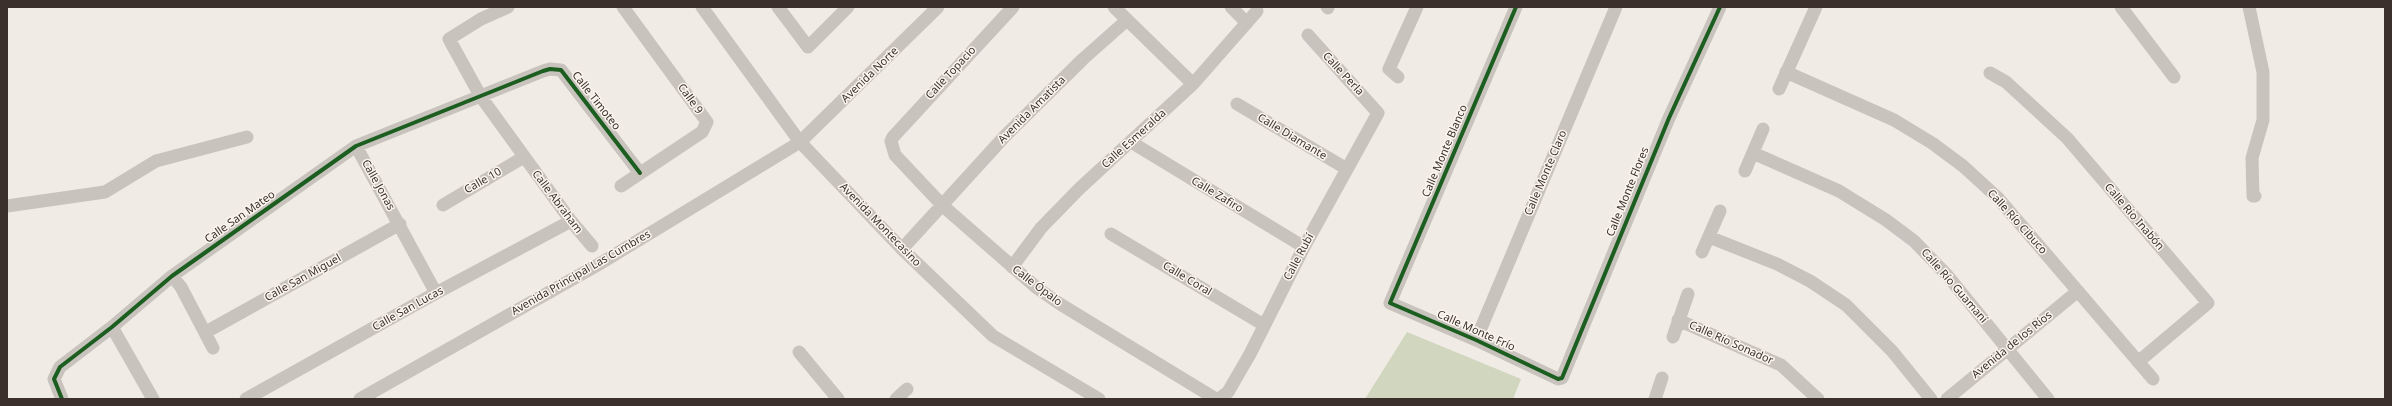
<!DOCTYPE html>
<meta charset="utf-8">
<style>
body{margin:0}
#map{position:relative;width:2392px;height:406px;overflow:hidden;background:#f0ebe5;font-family:"Noto Sans",sans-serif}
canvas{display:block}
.frame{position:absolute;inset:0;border:8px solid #3b302b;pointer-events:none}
</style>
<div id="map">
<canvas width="2392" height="406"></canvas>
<div class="frame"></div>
</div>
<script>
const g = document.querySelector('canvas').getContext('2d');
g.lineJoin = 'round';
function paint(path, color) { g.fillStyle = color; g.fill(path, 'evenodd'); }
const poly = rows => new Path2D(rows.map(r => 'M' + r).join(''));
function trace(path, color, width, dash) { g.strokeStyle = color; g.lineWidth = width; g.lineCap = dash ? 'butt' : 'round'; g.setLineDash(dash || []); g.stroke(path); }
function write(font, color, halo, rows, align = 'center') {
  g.font = font + ' "Noto Sans",sans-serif'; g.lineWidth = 3; g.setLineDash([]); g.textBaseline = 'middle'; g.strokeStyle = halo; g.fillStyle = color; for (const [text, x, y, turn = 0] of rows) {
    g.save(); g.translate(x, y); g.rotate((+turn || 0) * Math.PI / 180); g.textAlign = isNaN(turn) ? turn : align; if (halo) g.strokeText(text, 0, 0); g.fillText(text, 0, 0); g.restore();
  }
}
paint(poly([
 [1407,332,1521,379,1513,399,1365,399]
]), '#d1d6bf');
trace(poly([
 [508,7,481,19,449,39,481,97,571,221,592,246],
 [702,7,800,142,902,249,993,336,1099,399],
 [778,7,808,47,848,7],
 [1013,7,893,137,891,141,895,155,943,206,1037,288,1060,304,1216,399],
 [1114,7,1193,84],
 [1231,7,1247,23],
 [1327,7,1328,8],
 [1516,7,1390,303,1476,340,1558,379,1562,378,1669,118,1720,7],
 [2121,7,2174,77],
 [2249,7,2263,72,2263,120,2252,158,2253,196,2255,196],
 [1786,72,1894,120,1932,143,1963,166,1998,198,2153,379],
 [1990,73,2006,82,2067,138,2208,303,2138,362],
 [1398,77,1389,69,1417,7],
 [1779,89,1816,7],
 [1237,104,1347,169],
 [1131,142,1304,247],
 [356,146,436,293],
 [1753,153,1839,191,1886,220,1914,241,1947,275,2048,399],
 [1745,171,1763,129],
 [621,186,702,132,707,122,623,7],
 [443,205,524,157],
 [7,206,105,192,156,161,247,137],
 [1111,234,1264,325],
 [1709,237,1777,264,1810,281,1846,305,1892,351,1931,399],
 [902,249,1005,136,1083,59,1127,20],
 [1702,252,1720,211],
 [1012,267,1041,228,1079,189,1193,84,1257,11],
 [172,276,181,287,213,348],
 [1678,320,1781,365,1818,399],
 [112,327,153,399],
 [206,332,400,224],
 [1673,337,1688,294],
 [1476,340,1616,7],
 [799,352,838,399],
 [62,399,54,379,60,367,112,327,172,276,356,146,543,71,550,69,561,70,640,173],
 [246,399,436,293,571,221],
 [360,399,601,263,800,142,938,7],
 [896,399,907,389],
 [1219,399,1228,392,1250,354,1304,247,1378,113,1308,35],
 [1655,399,1662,378],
 [1947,399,2078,291]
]), '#c9c3be', 13);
trace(poly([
 [1516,7,1390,303,1476,340,1558,379,1562,378,1669,118,1720,7],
 [62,399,54,379,60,367,112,327,172,276,356,146,543,71,550,69,561,70,640,173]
]), '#1b5e20', 4);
write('11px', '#3b302b', '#fbf5ee', [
 ["Calle Topacio",951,73,-47],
 ["Calle Perla",1343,74,47],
 ["Avenida Norte",870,75,-44],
 ["Calle 9",690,99,54],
 ["Calle Timoteo",596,101,52],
 ["Avenida Amatista",1032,110,-45],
 ["Calle Diamante",1292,137,31],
 ["Calle Esmeralda",1134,139,-42],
 ["Calle Monte Blanco",1445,151,-67],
 ["Calle Monte Claro",1546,173,-67],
 ["Calle 10",483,181,-30],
 ["Calle Jonas",378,185,61],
 ["Calle Monte Flores",1628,192,-68],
 ["Calle Zafiro",1217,195,31],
 ["Calle Abraham",557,202,53],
 ["Calle San Mateo",240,217,-35],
 ["Calle Río Inabón",2134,217,49],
 ["Calle Río Cibuco",2017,222,48],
 ["Avenida Montecasino",880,225,46],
 ["Calle Rubí",1299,257,-62],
 ["Avenida Principal Las Cumbres",581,273,-30],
 ["Calle San Miguel",303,278,-29],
 ["Calle Coral",1187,279,31],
 ["Calle Ópalo",1037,286,37],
 ["Calle Río Guamaní",1954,286,49],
 ["Calle San Lucas",408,309,-29],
 ["Calle Monte Frío",1476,331,24],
 ["Calle Río Sonador",1731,343,24],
 ["Avenida de los Ríos",2012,345,-39]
]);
</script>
